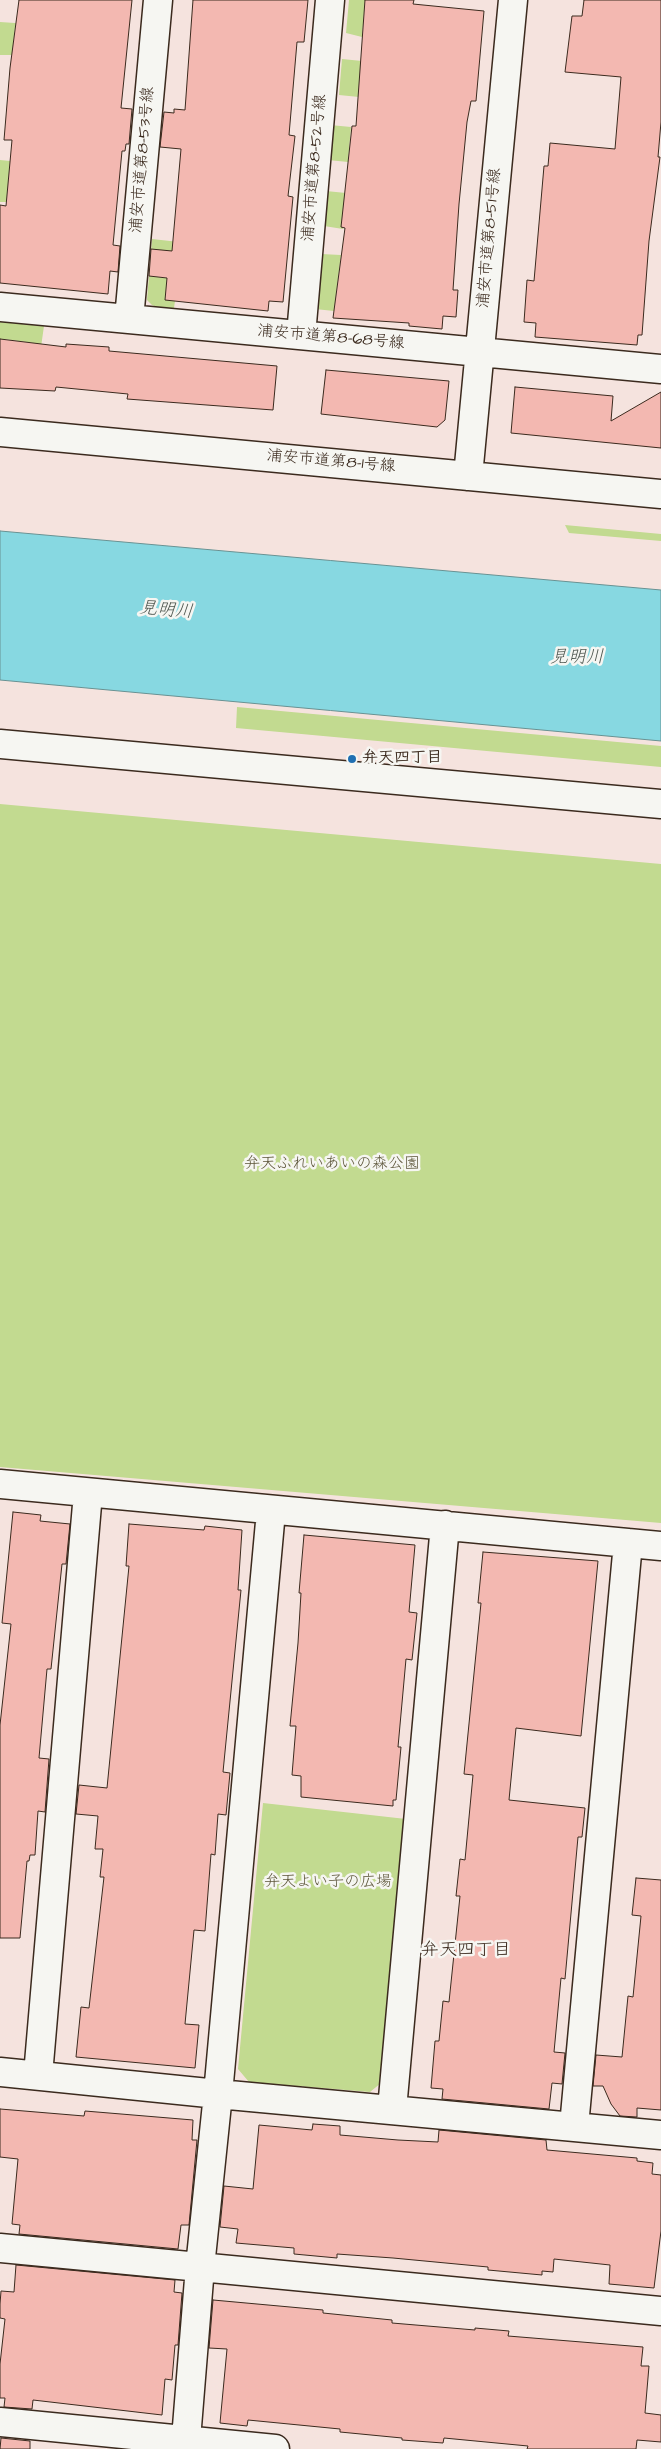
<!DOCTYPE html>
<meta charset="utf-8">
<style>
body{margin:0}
canvas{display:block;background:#f5e3de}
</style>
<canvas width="661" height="2449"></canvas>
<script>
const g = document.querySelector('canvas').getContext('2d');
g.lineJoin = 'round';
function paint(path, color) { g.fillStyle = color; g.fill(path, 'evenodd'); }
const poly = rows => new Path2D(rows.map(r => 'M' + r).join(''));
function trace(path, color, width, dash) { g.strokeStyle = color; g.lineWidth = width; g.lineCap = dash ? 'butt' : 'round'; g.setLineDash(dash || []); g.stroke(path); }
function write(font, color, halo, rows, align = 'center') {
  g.font = font + ' "Architects Daughter","Klee One",sans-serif'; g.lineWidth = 5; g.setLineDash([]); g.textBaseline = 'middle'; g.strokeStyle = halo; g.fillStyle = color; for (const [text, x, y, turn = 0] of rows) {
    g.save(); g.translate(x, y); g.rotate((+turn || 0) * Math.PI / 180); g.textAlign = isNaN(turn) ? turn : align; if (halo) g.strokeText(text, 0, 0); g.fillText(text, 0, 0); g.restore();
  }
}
paint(poly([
 [349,0,365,0,362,37,346,33],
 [0,22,30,24,29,28,15,27,12,55,0,55],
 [342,59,362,61,359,97,339,95],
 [330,125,351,127,348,162,328,160],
 [0,160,10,161,7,202,0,202],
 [326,191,346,193,343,229,324,226],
 [152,239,179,242,158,277,167,278,175,301,174,308,159,308,152,305,147,300],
 [321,254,341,255,334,311,315,309],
 [0,322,44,326,41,347,33,346,33,343,4,339,0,343],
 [565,525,661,534,661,541,569,533],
 [237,707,661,746,661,767,236,728],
 [0,804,661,864,661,1523,0,1467],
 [263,1803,406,1819,381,2083,370,2092,249,2082,238,2069]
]), '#c2da90');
const water = poly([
 [0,531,661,590,661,741,0,680,0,531]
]);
paint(water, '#87d8e1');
trace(water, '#699293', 1);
const building = poly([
 [19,0,132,0,121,108,132,109,129,144,126,144,125,151,122,151,113,245,120,246,118,272,110,271,108,294,0,283,0,205,6,206,12,140,4,140,10,68,19,0],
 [193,0,308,0,304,42,297,42,289,135,295,136,288,196,293,197,283,302,269,301,268,311,165,300,167,278,149,276,151,249,172,251,181,149,160,147,164,112,174,113,174,109,185,110,193,0],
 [365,0,414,0,413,4,484,11,476,101,471,101,467,122,459,204,453,290,458,290,456,317,443,316,442,329,409,326,409,323,333,318,345,228,341,227,352,126,356,126,365,0],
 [584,0,661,0,661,122,658,157,660,157,649,241,642,335,638,335,637,345,535,337,536,323,524,322,527,280,534,281,544,166,548,166,550,143,615,149,621,77,565,72,572,16,582,16,584,0],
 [0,339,66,347,66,344,109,347,109,351,277,366,273,410,127,399,128,394,56,387,55,391,0,388,0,339],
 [326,370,449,381,445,420,437,427,321,414,326,370],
 [515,387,613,396,611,421,661,392,661,448,511,433,515,387],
 [13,1512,41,1515,40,1521,70,1524,66,1564,62,1564,51,1669,47,1669,39,1758,49,1759,45,1812,38,1811,35,1855,30,1855,29,1861,27,1861,20,1938,0,1938,0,1725,11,1624,2,1623,13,1512],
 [129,1524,204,1530,205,1526,242,1530,238,1590,241,1590,223,1772,230,1773,226,1815,218,1814,215,1855,211,1854,205,1931,194,1930,185,2024,199,2025,195,2068,76,2057,81,2007,89,2008,104,1877,100,1877,103,1849,95,1849,98,1816,76,1814,79,1785,107,1788,129,1566,126,1566,129,1524],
 [304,1535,415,1545,409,1612,417,1613,412,1660,406,1659,398,1747,401,1747,396,1800,393,1800,393,1806,301,1797,301,1776,292,1775,296,1726,290,1726,298,1643,301,1593,299,1593,304,1535],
 [483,1552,598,1561,581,1736,516,1728,509,1800,585,1808,582,1837,578,1837,565,1979,561,1978,554,2052,565,2053,562,2084,552,2083,549,2109,442,2099,443,2089,431,2088,435,2041,439,2041,443,2001,449,2002,460,1896,456,1896,460,1859,465,1860,473,1775,464,1774,481,1603,478,1603,483,1552],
 [636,1878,661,1880,661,2110,637,2108,637,2117,620,2116,611,2104,603,2086,593,2086,596,2055,622,2057,628,1996,633,1997,641,1916,632,1915,636,1878],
 [0,2109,84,2116,85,2111,193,2120,192,2140,197,2140,189,2225,181,2225,178,2249,19,2234,20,2225,12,2224,18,2159,0,2157,0,2109],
 [313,2124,340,2126,340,2135,398,2140,438,2142,439,2130,546,2140,547,2150,637,2158,637,2161,653,2163,652,2174,661,2175,661,2231,654,2288,609,2284,610,2265,554,2259,553,2272,542,2271,542,2275,488,2270,488,2267,393,2258,337,2254,337,2258,294,2254,294,2248,236,2243,238,2229,220,2227,224,2186,253,2189,259,2125,312,2130,313,2124],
 [16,2265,175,2280,174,2292,182,2293,178,2345,175,2345,172,2380,165,2379,162,2415,33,2400,32,2409,4,2407,5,2398,0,2398,0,2364,5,2319,0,2318,0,2304,1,2291,14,2292,16,2265],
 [213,2300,323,2310,323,2313,392,2320,392,2323,475,2330,475,2328,509,2331,508,2336,643,2347,641,2366,649,2366,645,2413,661,2415,661,2442,637,2440,636,2449,527,2449,528,2446,444,2438,443,2443,402,2440,402,2438,340,2432,340,2429,248,2420,247,2426,220,2423,227,2349,209,2348,213,2300],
 [1,2438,30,2441,30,2449,0,2449,1,2438]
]);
paint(building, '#f3b8b1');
trace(building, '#3b2a1e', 1);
const minor = poly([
 [0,307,661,369],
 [129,319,158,0],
 [301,335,330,0],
 [0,432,661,494],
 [468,476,513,0],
 [0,744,661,804],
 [0,1484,661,1546],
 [0,2072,218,2094,661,2135],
 [38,2075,88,1493],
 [392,2109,445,1525],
 [574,2126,628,1543],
 [0,2248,661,2311],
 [0,2422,275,2449],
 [186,2439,200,2267,218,2094,271,1511]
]);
trace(minor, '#3b2a1e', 31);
trace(minor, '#f6f6f2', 28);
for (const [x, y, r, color] of [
 [352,759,5,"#1f6fb2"]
]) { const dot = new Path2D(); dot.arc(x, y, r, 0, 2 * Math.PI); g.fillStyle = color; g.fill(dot); trace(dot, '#f6f6f2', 2); }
write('16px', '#3b2a1e', '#f6f6f2', [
 ["浦安市道第8-53号線",143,160,-85],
 ["浦安市道第8-52号線",315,168,-85],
 ["浦安市道第8-51号線",490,238,-85],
 ["浦安市道第8-68号線",331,338,5],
 ["浦安市道第8-1号線",331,462,5]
]);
write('bold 16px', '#3b2a1e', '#f6f6f2', [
 ["弁天四丁目",362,759]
], 'left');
write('16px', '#5d563a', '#f6f6f2', [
 ["弁天ふれいあいの森公園",332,1165],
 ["弁天よい子の広場",328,1883]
]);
write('italic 18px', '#4e564f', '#f6f6f2', [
 ["見明川",166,611,5],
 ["見明川",577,658]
]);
write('18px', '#3b2a1e', '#f6f6f2', [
 ["弁天四丁目",466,1951]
]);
</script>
